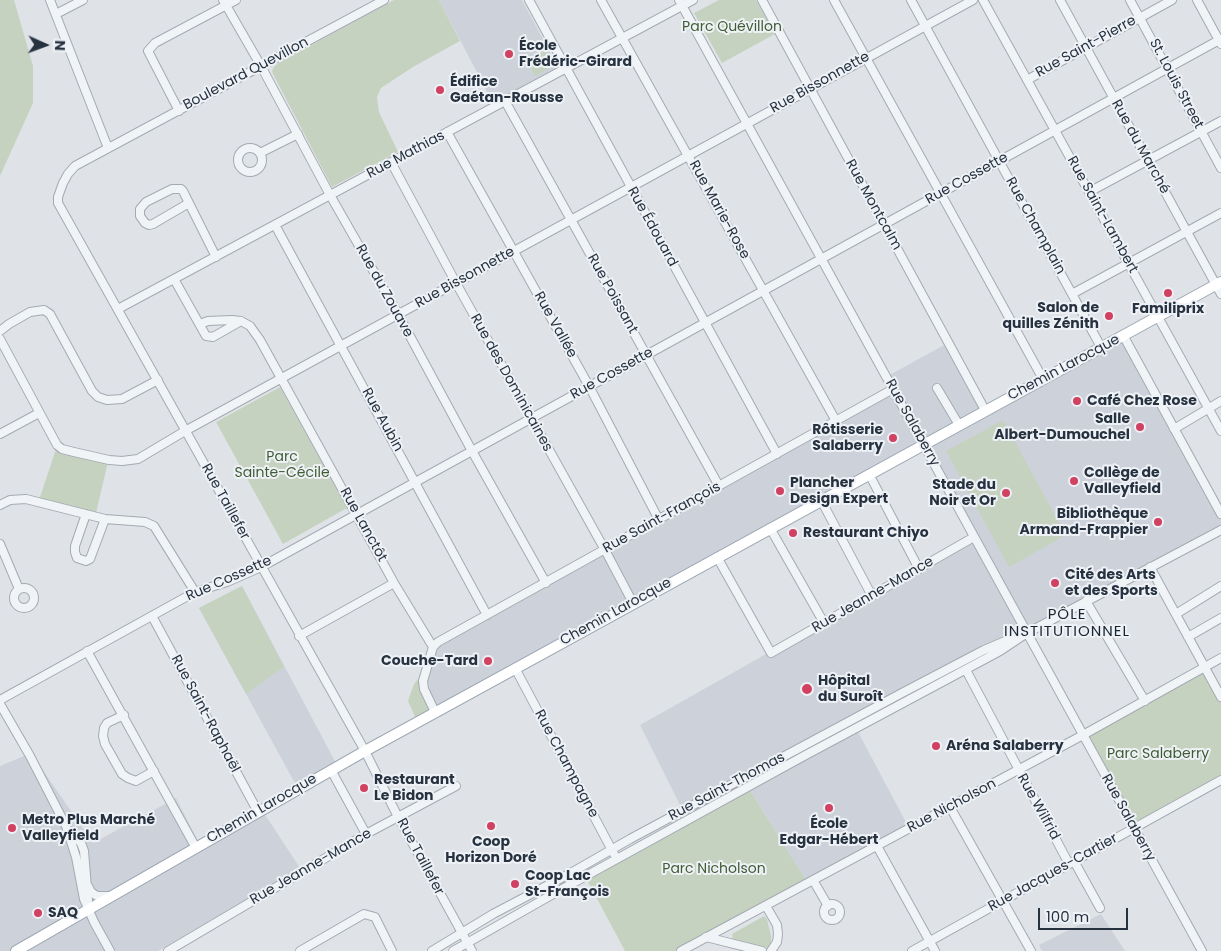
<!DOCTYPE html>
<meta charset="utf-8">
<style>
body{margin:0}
#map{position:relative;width:1221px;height:951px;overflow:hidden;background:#dfe3e8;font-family:Poppins,sans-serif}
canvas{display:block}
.north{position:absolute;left:20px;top:20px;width:50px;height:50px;-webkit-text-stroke:4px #eef2f6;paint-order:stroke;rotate:92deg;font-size:14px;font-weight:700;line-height:20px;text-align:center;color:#273240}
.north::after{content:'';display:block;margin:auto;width:18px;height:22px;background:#273240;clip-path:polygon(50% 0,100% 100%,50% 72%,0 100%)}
.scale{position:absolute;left:1038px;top:908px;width:90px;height:22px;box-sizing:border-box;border:2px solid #273240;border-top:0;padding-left:6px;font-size:15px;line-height:18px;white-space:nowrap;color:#273240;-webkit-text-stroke:4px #eef2f6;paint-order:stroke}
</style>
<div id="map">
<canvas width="1221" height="951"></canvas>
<div class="north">N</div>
<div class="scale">100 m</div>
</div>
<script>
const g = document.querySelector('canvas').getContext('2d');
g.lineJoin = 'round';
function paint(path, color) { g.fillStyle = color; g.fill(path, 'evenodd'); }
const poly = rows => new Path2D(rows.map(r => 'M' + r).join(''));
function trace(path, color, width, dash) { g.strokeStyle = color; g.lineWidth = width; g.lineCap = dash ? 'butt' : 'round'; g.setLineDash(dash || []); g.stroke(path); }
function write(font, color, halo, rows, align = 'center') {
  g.font = font + ' Poppins,sans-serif'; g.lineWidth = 4; g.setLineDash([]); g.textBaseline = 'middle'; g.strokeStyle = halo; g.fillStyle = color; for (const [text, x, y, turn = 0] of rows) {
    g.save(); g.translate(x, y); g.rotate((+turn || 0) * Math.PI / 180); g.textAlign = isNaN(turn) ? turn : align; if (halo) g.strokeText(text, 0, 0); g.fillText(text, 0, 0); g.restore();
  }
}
paint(poly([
 [439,0,522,0,558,67,493,103],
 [1123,336,1221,518,1221,527,1027,630,926,444],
 [946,344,980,408,432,709,422,690,420,677,426,654,438,642,892,393,884,378],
 [974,537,1023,628,682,809,640,725],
 [242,586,337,765,297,787,199,608],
 [857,730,908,826,806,880,749,789],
 [31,753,93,843,176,798,198,841,260,807,300,868,158,951,0,951,0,766],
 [1101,914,1125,951,1042,951,1039,945]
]), '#cdd2da');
paint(poly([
 [0,0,14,0,33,66,33,103,0,176],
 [394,0,439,0,460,41,413,67,381,88,377,97,379,112,398,152,332,187,272,72,273,68,277,64],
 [719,0,756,0,775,34,722,63,694,13],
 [545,50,551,59,551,65,549,68,535,76,526,61],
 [280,387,347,508,283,544,216,422],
 [1003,420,1066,535,1009,567,946,451],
 [56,449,108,462,96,513,39,500],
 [242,586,284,667,246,694,199,608],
 [1205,667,1221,697,1221,780,1134,829,1083,735],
 [420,677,422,690,432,709,416,719,408,701,414,684],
 [749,789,806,880,677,951,625,951,586,878],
 [764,916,767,919,771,936,771,943,770,947,767,948,733,940,732,934]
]), '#c6d2c0');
const minor = poly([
 [50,0,108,148],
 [223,0,261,66,330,195,398,314,472,451,546,583],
 [384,0,75,166,68,174,63,183,58,197,58,203,365,751,398,817,472,951],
 [529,0,777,454],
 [601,0,836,421],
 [679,0,1202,951],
 [762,0,985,410],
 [834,0,1043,379],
 [911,0,1101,347],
 [983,0,1221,431],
 [1060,0,1221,294],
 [1130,0,1221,168],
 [1197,0,1221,44],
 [56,14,83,0],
 [1027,80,1172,0],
 [505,101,719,486],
 [179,111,148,51,155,43,236,0],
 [447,132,589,386,659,520],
 '238 160a12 12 0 1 1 24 0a12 12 0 1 1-24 0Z',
 [260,153,298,134],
 [391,162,456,283,605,550,633,603],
 [1089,192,1221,121],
 [189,203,153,224,149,225,145,223,140,216,140,209,146,202,172,189,181,189,183,191,216,257],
 [275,225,487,615],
 [174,279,206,336,213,337,241,321],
 [1072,294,1221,213],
 [118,309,693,0],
 [200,324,208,321,232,320,241,321,250,326,260,340,394,583,433,647,423,681,424,689,435,712],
 [0,331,9,324,30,312,44,310,50,314,92,391,98,397,107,400,122,399,158,380],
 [1123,335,1221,514],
 [0,339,57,445,62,449,74,452,109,460,122,461,138,459,185,431,973,0],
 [937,388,959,425],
 [1174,429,1221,401],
 [0,434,39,413],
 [869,474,919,569],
 [821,500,872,596],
 [0,505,10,500,26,499,105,519,145,522,154,526,195,592],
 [86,514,75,546,75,552,77,558,86,561,90,559,105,519],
 [770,528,824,623],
 [0,544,19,589],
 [717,557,771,653,974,537],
 [1150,567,1221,697],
 '14 598a10 10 0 1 1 20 0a10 10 0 1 1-20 0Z',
 [1086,601,1145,701],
 [1176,614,1221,586],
 [152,616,258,812],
 [299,636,394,583],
 [1188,637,1221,618],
 [433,647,438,642,893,389],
 [87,651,196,848],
 [515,668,614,854],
 [966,670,1069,864],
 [0,700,195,592,227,582,261,567,1221,39],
 [0,704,30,756,66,826,76,857,84,899,94,922,110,951],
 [124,715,107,723,104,728,103,736,105,744,122,774,128,778,136,781,154,771],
 [331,770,366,834],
 [950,807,1031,951],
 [71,832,81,843,84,851,88,900],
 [877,846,935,951],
 [1074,861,1100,908],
 [813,880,828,906],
 [88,886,91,892,97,896,110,896],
 '824 912a8 8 0 1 1 16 0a8 8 0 1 1-16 0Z',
 [766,906,777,925,778,934,777,942,771,951],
 [706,937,762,951],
 [168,951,366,834,456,786],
 [300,951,364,914,375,917,392,951],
 [432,951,493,914,569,874,630,839,902,693,984,650,1017,636],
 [453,951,555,893,802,757,1000,651,1027,633,1221,530],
 [681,951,1083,735,1221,658],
 [912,951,1221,780]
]);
const major = poly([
 [16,951,365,751,1221,282]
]);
trace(minor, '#a4aab2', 10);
trace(major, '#9ea8b4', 12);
trace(minor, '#f1f4f7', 8);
trace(major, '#fff', 10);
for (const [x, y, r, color] of [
 [509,54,5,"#d04162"],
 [440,90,5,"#d04162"],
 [1168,293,5,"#d04162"],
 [1109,316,5,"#d04162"],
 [1077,401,5,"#d04162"],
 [1140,427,5,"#d04162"],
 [893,438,5,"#d04162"],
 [1074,481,5,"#d04162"],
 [780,491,5,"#d04162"],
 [1006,493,5,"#d04162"],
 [1158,522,5,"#d04162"],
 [793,533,5,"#d04162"],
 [1055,583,5,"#d04162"],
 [488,661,5,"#d04162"],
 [807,689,6,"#d04162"],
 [936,746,5,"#d04162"],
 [364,788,5,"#d04162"],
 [829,808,5,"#d04162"],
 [491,826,5,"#d04162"],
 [12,828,5,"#d04162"],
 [515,884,5,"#d04162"],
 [38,913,5,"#d04162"]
]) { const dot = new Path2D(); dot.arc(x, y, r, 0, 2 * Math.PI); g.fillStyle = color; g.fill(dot); trace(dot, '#eef2f6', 2); }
write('14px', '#3f5c34', '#eef2f6', [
 ["Parc Quévillon",732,27],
 ["Parc",282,457],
 ["Sainte-Cécile",282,473],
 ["Parc Salaberry",1158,754],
 ["Parc Nicholson",714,869]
]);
write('bold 14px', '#273240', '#eef2f6', [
 ["École",519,46],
 ["Frédéric-Girard",519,62],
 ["Édifice",450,82],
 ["Gaétan-Rousse",450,98],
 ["Salon de",1099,308,"right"],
 ["quilles Zénith",1099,324,"right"],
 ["Familiprix",1168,309,"center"],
 ["Café Chez Rose",1087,401],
 ["Salle",1130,419,"right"],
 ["Albert-Dumouchel",1130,435,"right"],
 ["Rôtisserie",883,430,"right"],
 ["Salaberry",883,446,"right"],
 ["Collège de",1084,473],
 ["Valleyfield",1084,489],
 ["Plancher",790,483],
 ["Design Expert",790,499],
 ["Stade du",996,485,"right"],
 ["Noir et Or",996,501,"right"],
 ["Bibliothèque",1148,514,"right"],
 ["Armand-Frappier",1148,530,"right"],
 ["Restaurant Chiyo",803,533],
 ["Cité des Arts",1065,575],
 ["et des Sports",1065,591],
 ["Couche-Tard",478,661,"right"],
 ["Hôpital",818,681],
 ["du Suroît",818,697],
 ["Aréna Salaberry",946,746],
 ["Restaurant",374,780],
 ["Le Bidon",374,796],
 ["Metro Plus Marché",22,820],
 ["Valleyfield",22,836],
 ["École",829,824,"center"],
 ["Edgar-Hébert",829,840,"center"],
 ["Coop",491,842,"center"],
 ["Horizon Doré",491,858,"center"],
 ["Coop Lac",525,876],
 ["St-François",525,892],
 ["SAQ",48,913]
], 'left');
write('14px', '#273240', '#eef2f6', [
 ["Rue Saint-Pierre",1086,47,-29],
 ["Boulevard Quevillon",246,74,-28],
 ["Rue Bissonnette",820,83,-29],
 ["St. Louis Street",1176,84,62],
 ["Rue du Marché",1140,147,61],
 ["Rue Mathias",406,155,-28],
 ["Rue Cossette",967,179,-29],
 ["Rue Montcalm",873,205,61],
 ["Rue Marie-Rose",719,210,61],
 ["Rue Saint-Lambert",1102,215,61],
 ["Rue Champlain",1035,226,61],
 ["Rue Édouard",652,227,61],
 ["Rue Bissonnette",465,278,-29],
 ["Rue du Zouave",384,291,61],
 ["Rue Poissant",612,294,61],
 ["Rue Vallée",555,325,61],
 ["Chemin Larocque",1064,368,-28],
 ["Rue Cossette",612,374,-29],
 ["Rue des Dominicaines",511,383,61],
 ["Rue Aubin",382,420,61],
 ["Rue Salaberry",912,423,61],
 ["Rue Taillefer",225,502,61],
 ["Rue Saint-François",662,518,-29],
 ["Rue Lanctôt",363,525,61],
 ["Rue Cossette",229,579,-24],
 ["Rue Jeanne-Mance",873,595,-30],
 ["Chemin Larocque",616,612,-29],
 ["Rue Saint-Raphaël",205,714,62],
 ["Rue Champagne",566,764,62],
 ["Rue Saint-Thomas",727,787,-28],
 ["Rue Nicholson",952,806,-28],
 ["Rue Wilfrid",1038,807,61],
 ["Chemin Larocque",262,809,-30],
 ["Rue Salaberry",1128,818,61],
 ["Rue Taillefer",420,857,62],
 ["Rue Jeanne-Mance",311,867,-30],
 ["Rue Jacques-Cartier",1053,873,-29]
]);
g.letterSpacing = '1px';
write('15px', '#1a2330', '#eef2f6', [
 ["PÔLE",1067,615],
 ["INSTITUTIONNEL",1067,632]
]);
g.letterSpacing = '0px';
</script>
